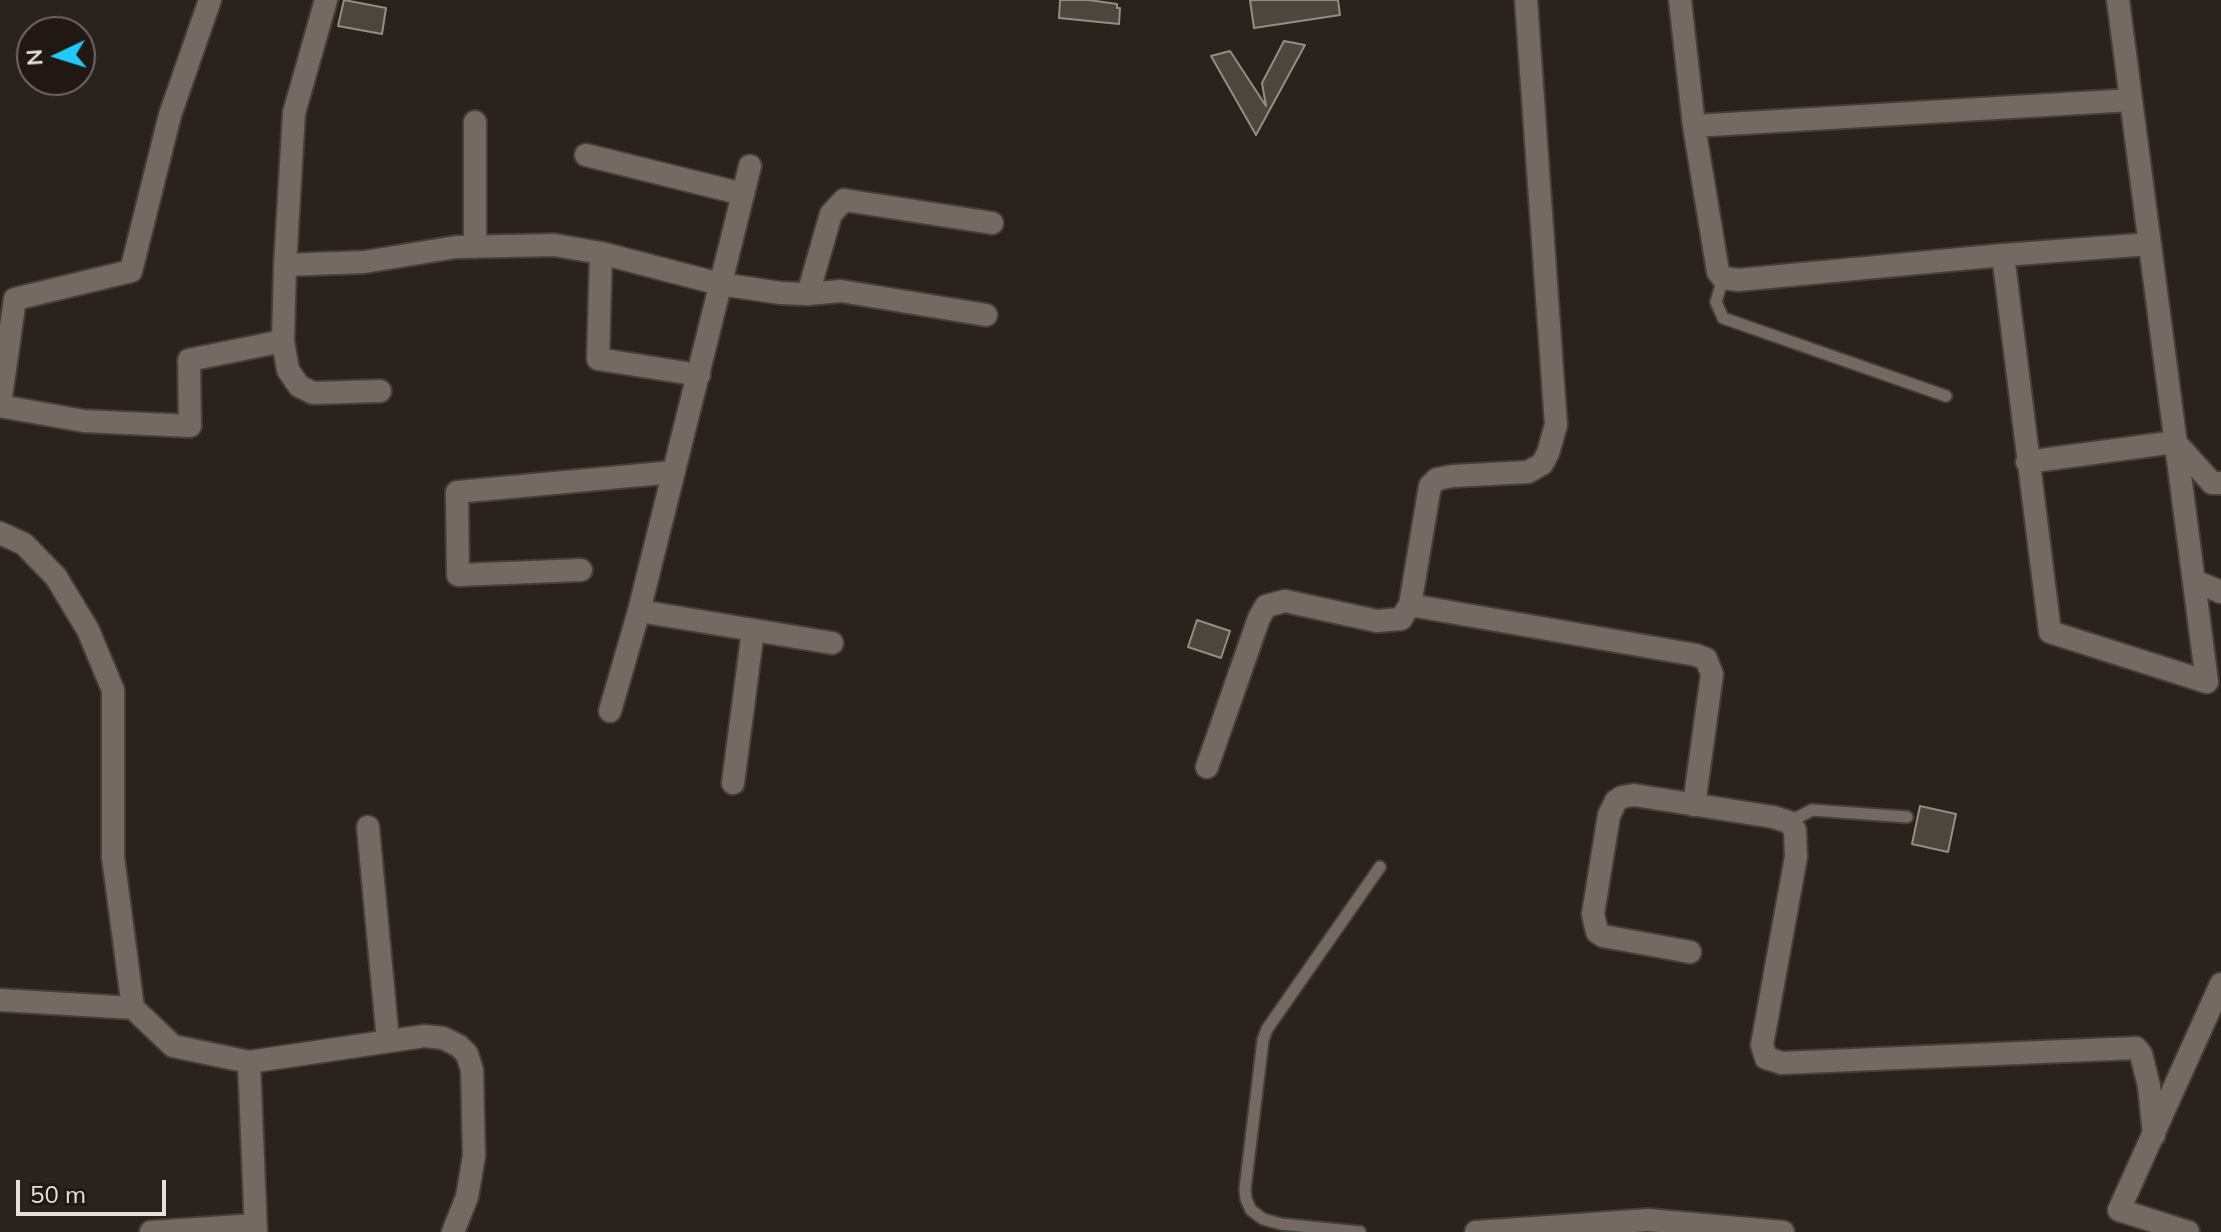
<!DOCTYPE html>
<style>
body{margin:0}
#map{position:relative;width:2221px;height:1232px;overflow:hidden;background:#2a221c;font-family:Mulish,sans-serif}
canvas{display:block}
.north{position:absolute;left:16px;top:16px;width:80px;height:80px;box-sizing:border-box;background:#211813;border:2px solid #706864;border-radius:50%;rotate:266deg;font-size:22px;font-weight:700;line-height:32px;text-align:center;color:#e7e1de}
.north::after{content:'';display:block;margin:auto;width:28px;height:36px;background:#22c9fd;clip-path:polygon(50% 0,100% 100%,50% 72%,0 100%)}
.scale{position:absolute;left:16px;top:1180px;width:150px;height:36px;box-sizing:border-box;border:4px solid #e7e1de;border-top:0;padding-left:10px;font-size:24px;line-height:28px;white-space:nowrap;color:#e7e1de;-webkit-text-stroke:6px #211813;paint-order:stroke}
</style>
<div id="map">
<canvas width="2221" height="1232"></canvas>
<div class="north">N</div>
<div class="scale">50 m</div>
</div>
<script>
const g = document.querySelector('canvas').getContext('2d');
g.lineJoin = 'round';
function paint(path, color) { g.fillStyle = color; g.fill(path, 'evenodd'); }
const poly = rows => new Path2D(rows.map(r => 'M' + r).join(''));
function trace(path, color, width, dash) { g.strokeStyle = color; g.lineWidth = width; g.lineCap = dash ? 'butt' : 'round'; g.setLineDash(dash || []); g.stroke(path); }
const building = poly([
 [344,0,386,8,382,34,338,26,344,0],
 [1060,0,1089,0,1117,4,1117,8,1120,8,1119,24,1059,18,1060,0],
 [1250,0,1338,0,1340,15,1254,28,1250,0],
 [1284,41,1305,45,1256,135,1211,56,1230,51,1266,106,1262,83,1284,41],
 [1197,620,1230,631,1221,658,1188,647,1197,620],
 [1920,806,1956,814,1948,852,1912,844,1920,806]
]);
paint(building, '#4d463e');
trace(building, '#958c84', 2);
const service = poly([
 [1723,278,1716,302,1723,318,1946,396],
 [1789,822,1812,810,1907,817],
 [1360,1232,1281,1224,1263,1219,1251,1210,1246,1199,1245,1189,1263,1040,1267,1029,1380,867]
]);
const minor = poly([
 [326,0,294,113,285,265,364,262,456,247,554,245,601,253,720,284,781,293,808,294,841,291,986,315],
 [1680,0,1694,126,1718,272,1723,278,1738,280,2003,255,2050,632,2207,682,2118,0],
 [475,122,475,247],
 [1694,126,2131,100],
 [586,155,743,194,639,611,832,643],
 [743,194,750,166],
 [601,253,598,359,699,375],
 [2003,255,2150,244],
 [808,294,831,214,844,200,992,223],
 [283,341,288,370,299,386,313,393,380,391],
 [0,404,15,299,131,271,170,115,210,0],
 [0,406,84,421,190,426,189,360,283,341,285,265],
 [2027,462,2175,442,2212,483,2221,483],
 [0,533,24,544,56,577,88,630,113,690,113,857,133,1008,173,1046,249,1062,256,1232],
 [581,570,458,575,457,492,674,472],
 [2194,581,2221,592],
 [1410,605,1696,655,1706,659,1712,674,1694,805],
 [610,711,639,611],
 [1207,767,1259,618,1266,606,1285,601,1377,621,1401,619,1410,605,1430,486,1437,479,1453,476,1528,472,1542,464,1548,453,1556,425,1526,0],
 [733,783,753,630],
 [368,827,388,1041],
 [1690,952,1603,936,1597,932,1593,914,1609,815,1616,801,1622,797,1634,795,1773,817,1789,822,1795,830,1796,857,1762,1045,1766,1058,1782,1063,2136,1048,2141,1054,2149,1086,2154,1135],
 [0,1000,133,1008],
 [249,1062,424,1036,443,1038,459,1046,467,1054,472,1070,474,1156,467,1197,453,1232],
 [151,1232,255,1225],
 [1476,1232,1648,1220,1783,1232],
 [2188,1232,2119,1210,2221,984]
]);
trace(service, '#463e3b', 15);
trace(minor, '#463e3b', 26);
trace(service, '#746963', 11);
trace(minor, '#746963', 22);
</script>
